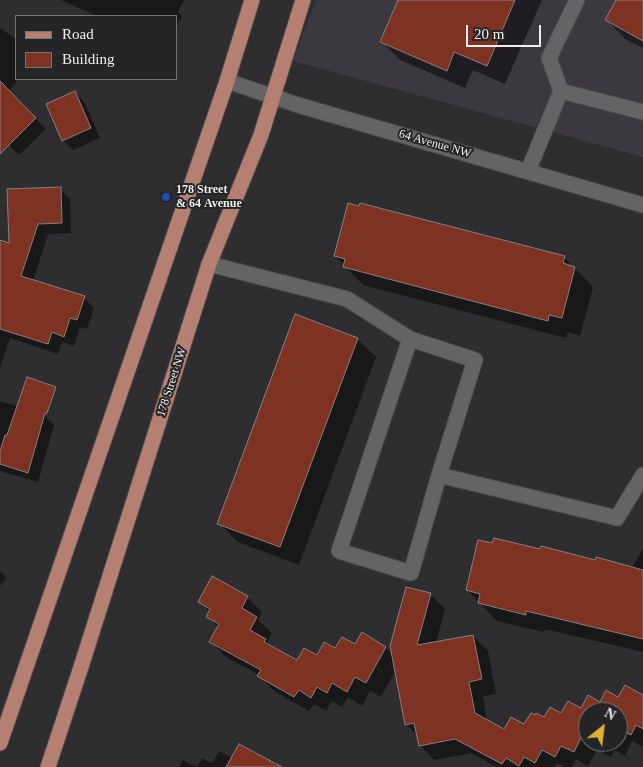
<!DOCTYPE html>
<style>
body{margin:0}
#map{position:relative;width:643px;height:767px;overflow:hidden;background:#2e2d30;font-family:"Times New Roman",serif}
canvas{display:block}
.legend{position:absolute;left:15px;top:15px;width:162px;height:65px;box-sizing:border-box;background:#252426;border:1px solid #767577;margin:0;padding:6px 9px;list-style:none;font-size:15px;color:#efeff0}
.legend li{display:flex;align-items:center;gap:10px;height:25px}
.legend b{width:25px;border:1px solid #767577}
.north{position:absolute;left:578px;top:702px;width:50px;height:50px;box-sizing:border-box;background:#252426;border:1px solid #767577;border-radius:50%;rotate:29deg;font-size:14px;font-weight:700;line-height:20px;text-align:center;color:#efeff0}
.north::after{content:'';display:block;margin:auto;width:18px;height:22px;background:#e0b034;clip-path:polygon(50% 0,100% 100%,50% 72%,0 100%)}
.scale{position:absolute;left:466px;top:25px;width:75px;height:22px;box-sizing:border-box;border:2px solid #efeff0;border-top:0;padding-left:6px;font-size:15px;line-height:18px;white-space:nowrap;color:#efeff0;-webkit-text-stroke:4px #252426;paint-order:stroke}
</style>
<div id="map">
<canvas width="643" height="767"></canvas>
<ul class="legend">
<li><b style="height:6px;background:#b58071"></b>Road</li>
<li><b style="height:14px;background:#7e3322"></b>Building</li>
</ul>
<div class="north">N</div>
<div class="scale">20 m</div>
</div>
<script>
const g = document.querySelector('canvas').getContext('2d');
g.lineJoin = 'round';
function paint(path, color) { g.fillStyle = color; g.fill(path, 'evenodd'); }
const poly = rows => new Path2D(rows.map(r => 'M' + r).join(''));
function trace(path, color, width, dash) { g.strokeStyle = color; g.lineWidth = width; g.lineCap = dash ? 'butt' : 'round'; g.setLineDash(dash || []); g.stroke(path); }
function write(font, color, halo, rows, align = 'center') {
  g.font = font + ' "Times New Roman",serif'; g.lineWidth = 4; g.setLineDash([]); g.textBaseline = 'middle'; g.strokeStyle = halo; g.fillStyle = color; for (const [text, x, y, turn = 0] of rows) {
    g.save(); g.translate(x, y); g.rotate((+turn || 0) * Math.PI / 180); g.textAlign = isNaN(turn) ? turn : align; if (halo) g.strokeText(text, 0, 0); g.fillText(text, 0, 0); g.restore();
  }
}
paint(poly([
 [316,0,643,0,643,157,293,61]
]), '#3b3840');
paint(poly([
 [61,0,184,0,178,12,182,16,176,27,176,16,97,16],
 [399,0,542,0,505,84,473,70,465,88,400,60,381,41],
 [618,0,643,0,643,48,625,39,607,20],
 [0,28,16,39,16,79,18,79,9,92,46,129,19,155,0,136],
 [75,92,85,103,100,138,73,150,63,140],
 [60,189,70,199,71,233,48,234,33,281,84,298,94,308,87,329,80,327,74,346,62,342,58,354,10,338,0,367,0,241,10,244],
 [335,256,564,257,593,287,580,336,568,332,566,338,363,285],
 [357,339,376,357,299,565,238,542,219,523],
 [0,401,44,415,54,425,38,482,0,471],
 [643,548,643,652,545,629,544,632,497,621,467,590,596,562,632,568],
 [0,571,7,578,0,586],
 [430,594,445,609,436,643,473,636,488,651,496,694,483,696,487,721,505,730,525,726,545,719,581,710,619,698,643,696,643,747,632,741,625,756,615,750,611,757,597,750,588,766,576,759,572,767,564,767,557,763,555,767,497,767,471,753,434,760,420,745,418,736,406,724,396,670,381,697,370,691,362,706,348,697,342,707,332,701,326,711,314,704,309,711,274,691,259,675,226,657,211,642,218,627,208,617,210,612,199,601,247,597,262,612,258,620,272,633,267,642,274,649,298,662,317,657,336,650,355,646,386,648,393,655],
 [588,712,618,712,618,742,588,742],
 [219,751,232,758,279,767,179,767,183,760,194,766,194,765,197,767,202,758,212,763]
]), '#0007');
const building = poly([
 [398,0,515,0,487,66,454,52,447,71,380,42,398,0],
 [616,0,643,0,643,41,605,20,616,0],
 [0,81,36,118,0,154,0,81],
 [75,91,91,128,62,141,46,104,75,91],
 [61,187,62,223,38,224,21,276,85,296,77,320,70,318,64,337,52,332,48,344,0,329,0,240,9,243,7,189,61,187],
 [348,203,359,206,360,203,565,256,563,263,575,267,562,318,549,315,548,321,343,267,345,259,334,256,348,203],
 [295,314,358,338,280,547,217,524,295,314],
 [27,377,56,387,47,413,45,413,28,473,0,464,0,451,5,435,7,435,27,377],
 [494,538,540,549,541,546,595,560,596,557,643,570,643,639,526,611,526,615,478,603,480,594,466,590,478,540,492,543,494,538],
 [212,576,248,596,242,608,257,617,250,630,266,639,264,642,297,660,304,648,317,655,324,642,335,648,342,637,355,644,362,632,386,647,366,683,355,677,347,692,332,683,327,693,317,687,311,698,299,690,294,697,257,676,261,670,209,642,219,624,206,617,210,609,198,602,212,576],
 [406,587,431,593,417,645,473,635,482,679,469,682,475,713,504,729,511,717,524,724,531,713,535,715,536,713,544,717,550,707,561,713,568,701,581,708,588,695,600,702,606,690,618,697,625,685,643,695,643,729,636,725,631,735,618,728,618,712,588,712,588,739,582,736,574,752,561,746,555,757,542,750,535,763,524,757,519,766,506,758,502,764,455,739,419,746,414,723,405,725,390,646,406,587],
 [239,744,282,767,226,767,239,744]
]);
paint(building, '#7e3322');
trace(building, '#858180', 1);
const minor = poly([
 [227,81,298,105,643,205],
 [561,91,643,112],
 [528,171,561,91,549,58,577,0],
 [209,264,347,299,410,339,475,360,439,475,617,518,643,475],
 [410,339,339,551,411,573,439,475]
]);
const major = poly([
 [0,743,227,81,252,0],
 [48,767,81,667,209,264,261,135,303,0]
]);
trace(minor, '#4b4a4c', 17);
trace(major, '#4b4a4c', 17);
trace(minor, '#646366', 15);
trace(major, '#b58071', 15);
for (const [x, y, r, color] of [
 [166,197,5,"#1a4fb4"]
]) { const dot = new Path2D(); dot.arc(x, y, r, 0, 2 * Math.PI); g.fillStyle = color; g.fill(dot); trace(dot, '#252426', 2); }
write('12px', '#efeff0', '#252426', [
 ["64 Avenue NW",435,144,16],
 ["178 Street NW",172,382,-72]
]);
write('bold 12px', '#efeff0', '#252426', [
 ["178 Street",176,190],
 ["& 64 Avenue",176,204]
], 'left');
</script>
